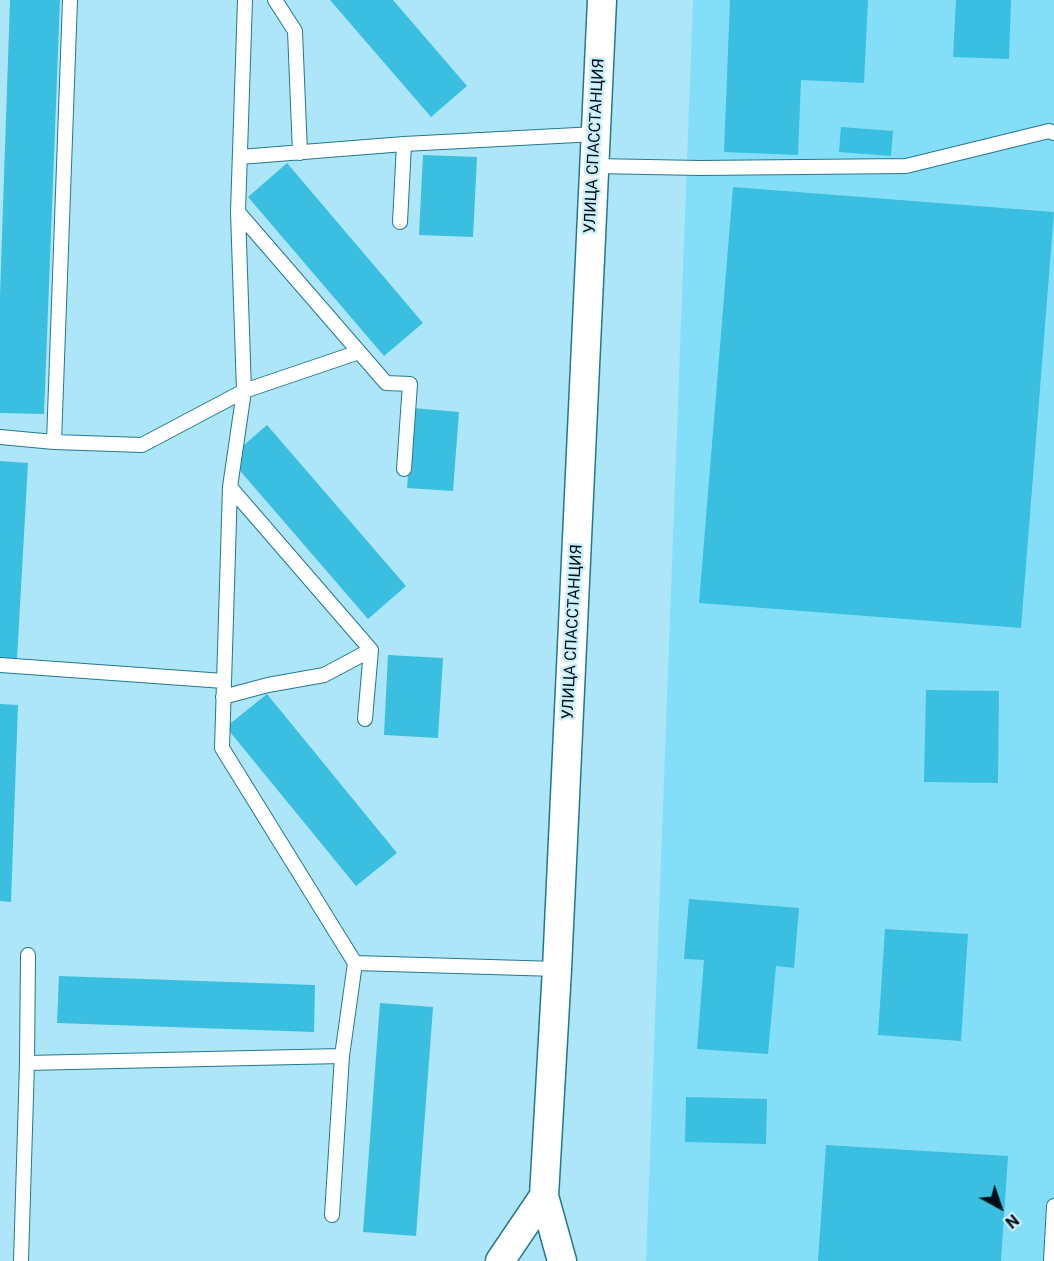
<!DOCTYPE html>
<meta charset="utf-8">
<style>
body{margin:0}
#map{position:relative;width:1054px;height:1261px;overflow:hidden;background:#ade6f8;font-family:Roboto,sans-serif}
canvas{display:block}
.north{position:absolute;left:970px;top:1177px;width:60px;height:60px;-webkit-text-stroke:4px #caf0fc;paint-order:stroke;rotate:140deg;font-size:16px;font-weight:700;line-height:24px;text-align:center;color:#000f15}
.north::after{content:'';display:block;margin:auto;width:21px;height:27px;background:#000f15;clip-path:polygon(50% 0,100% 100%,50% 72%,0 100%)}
</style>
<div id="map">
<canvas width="1054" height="1261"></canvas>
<div class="north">N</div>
</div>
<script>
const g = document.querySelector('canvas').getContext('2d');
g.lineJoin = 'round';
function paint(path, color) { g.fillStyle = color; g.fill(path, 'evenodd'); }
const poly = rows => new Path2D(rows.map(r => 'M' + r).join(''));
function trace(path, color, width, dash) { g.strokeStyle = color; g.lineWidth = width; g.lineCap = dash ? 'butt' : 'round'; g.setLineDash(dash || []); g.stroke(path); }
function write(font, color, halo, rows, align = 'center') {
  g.font = font + ' Roboto,sans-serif'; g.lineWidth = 5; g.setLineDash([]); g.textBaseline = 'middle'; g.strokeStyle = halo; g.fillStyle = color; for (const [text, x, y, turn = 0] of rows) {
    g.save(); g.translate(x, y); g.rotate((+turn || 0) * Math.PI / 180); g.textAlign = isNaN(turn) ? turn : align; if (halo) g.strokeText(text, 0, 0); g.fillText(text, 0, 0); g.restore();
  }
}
paint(poly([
 [693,0,1054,0,1054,1261,646,1261]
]), '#85def8');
paint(poly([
 [10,0,60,0,44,414,0,413,0,295],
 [330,0,393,0,467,86,431,117],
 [730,0,868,0,864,83,801,80,798,155,724,152],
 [956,0,1011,0,1009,59,953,57],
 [841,127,893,131,891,156,839,152],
 [423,155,477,157,473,237,419,235],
 [287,163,423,323,384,356,248,197],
 [733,187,1054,212,1021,628,699,603],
 [413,408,459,412,453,491,407,488],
 [267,425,406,586,368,619,229,458],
 [0,461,28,463,17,659,0,658],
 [388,655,443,658,438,738,384,735],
 [926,690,999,691,998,783,924,782],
 [267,694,397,853,356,886,226,727],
 [0,704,18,705,11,902,0,901],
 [689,899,799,908,794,968,776,966,768,1054,697,1049,704,960,684,959],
 [885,929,968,934,961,1041,878,1035],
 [59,976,315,985,314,1032,57,1023],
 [380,1003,433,1007,416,1236,363,1232],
 [686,1097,767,1099,766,1144,685,1142],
 [826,1145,1008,1156,1001,1261,818,1261]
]), '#3abfe1');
const service = poly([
 [70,0,54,442,142,445,244,391,359,352],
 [245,0,238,212,244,391,230,487,222,748,355,963,557,969],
 [275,0,295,31,300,153],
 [240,157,404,144,596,134],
 [594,166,700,168,906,166,1049,131,1054,133],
 [238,212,386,383,410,384,404,469],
 [400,222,404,144],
 [0,437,54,442],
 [230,487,371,650,365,719],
 [0,665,224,681],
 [223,697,268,685,324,675,371,650],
 [28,955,27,1063,342,1056],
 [332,1215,342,1056,355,963],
 [21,1261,27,1063],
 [1051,1261,1054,1206]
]);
const minor = poly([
 [500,1261,544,1196],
 [562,1261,544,1196,557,969,602,0]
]);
trace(service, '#24788e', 16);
trace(minor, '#24788e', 31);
trace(service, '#fff', 14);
trace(minor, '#fff', 28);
write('16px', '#000f15', '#caf0fc', [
 ["УЛИЦА СПАССТАНЦИЯ",595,146,-87],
 ["УЛИЦА СПАССТАНЦИЯ",573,632,-87]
]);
</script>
